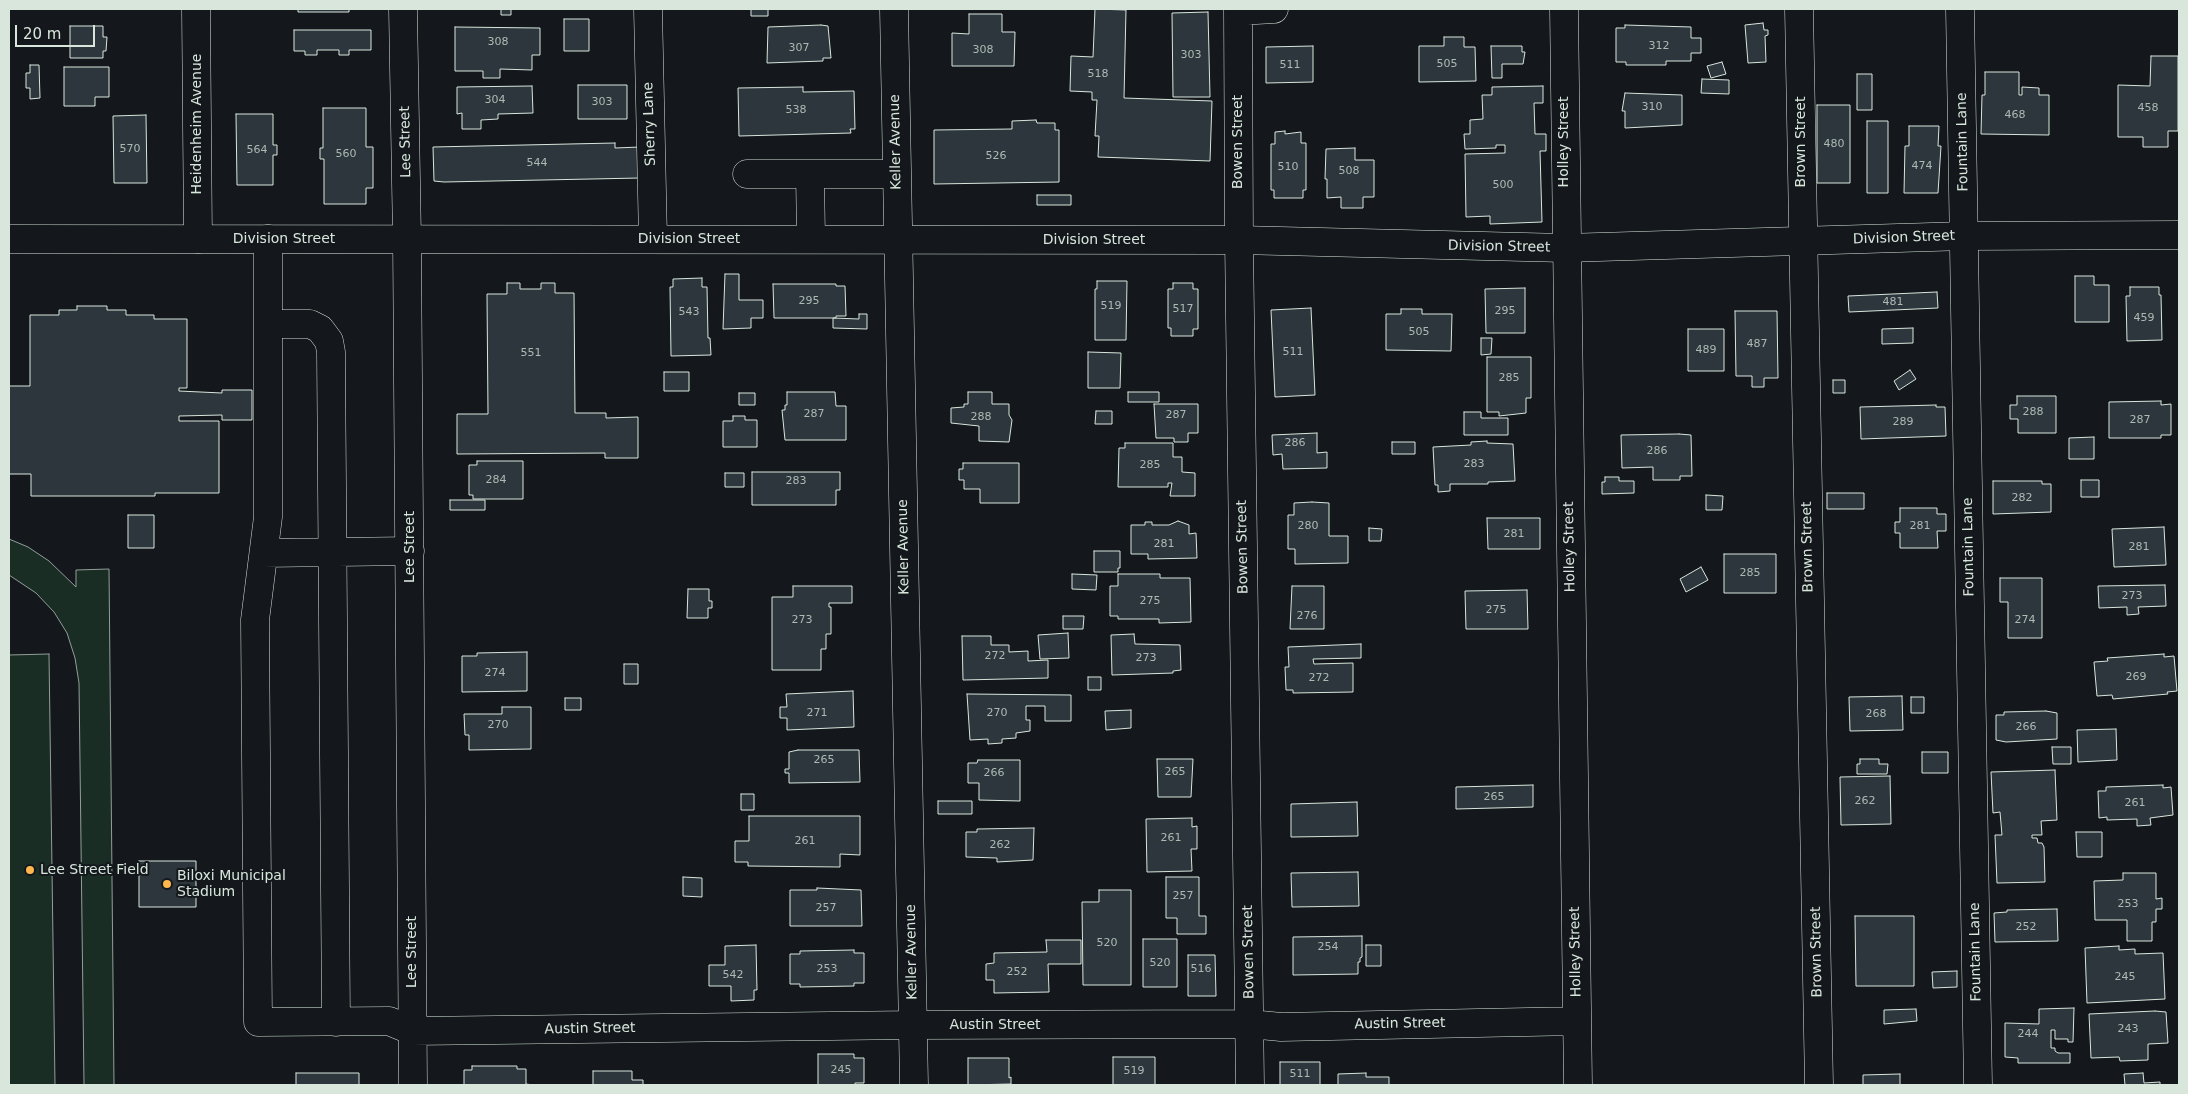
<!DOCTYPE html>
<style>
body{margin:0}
#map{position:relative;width:2188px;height:1094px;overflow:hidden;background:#14181c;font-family:"DejaVu Sans",sans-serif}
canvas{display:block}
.frame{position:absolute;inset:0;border:10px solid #d8e6dc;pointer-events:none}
.scale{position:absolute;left:15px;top:25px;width:80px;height:22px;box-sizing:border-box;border:2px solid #d8e6dc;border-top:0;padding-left:6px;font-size:15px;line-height:18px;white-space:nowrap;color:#d8e6dc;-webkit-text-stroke:4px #14181c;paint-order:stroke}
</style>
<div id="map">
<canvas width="2188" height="1094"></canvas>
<div class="frame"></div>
<div class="scale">20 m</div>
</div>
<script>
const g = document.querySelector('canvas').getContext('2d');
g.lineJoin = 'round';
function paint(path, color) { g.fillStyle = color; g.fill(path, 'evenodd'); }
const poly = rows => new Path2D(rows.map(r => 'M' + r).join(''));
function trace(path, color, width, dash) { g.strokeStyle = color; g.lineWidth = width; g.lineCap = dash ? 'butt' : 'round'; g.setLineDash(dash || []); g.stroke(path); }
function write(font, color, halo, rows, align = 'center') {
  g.font = font + ' "DejaVu Sans",sans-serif'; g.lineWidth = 4; g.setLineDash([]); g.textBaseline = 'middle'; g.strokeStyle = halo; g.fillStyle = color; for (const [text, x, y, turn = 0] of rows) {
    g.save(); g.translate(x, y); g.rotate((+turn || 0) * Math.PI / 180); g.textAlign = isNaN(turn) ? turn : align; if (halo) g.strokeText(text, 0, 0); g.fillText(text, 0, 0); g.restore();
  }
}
const green = poly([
 [9,539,28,547,49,561,76,587,76,570,109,569,114,1085,84,1085,79,683,75,658,67,633,54,612,36,593,9,575,9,539],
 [49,654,55,1085,9,1085,9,655,49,654]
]);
paint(green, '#1a2d24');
trace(green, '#939e99', 1);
const building = poly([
 [298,9,359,9,349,9,349,12,298,12,298,9],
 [501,9,511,9,511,15,501,15,501,9],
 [751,9,768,9,768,16,751,16,751,9],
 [1095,9,1126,10,1124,98,1212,101,1210,161,1098,157,1099,136,1095,136,1097,100,1092,100,1092,92,1070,91,1071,56,1093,57,1095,9],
 [1208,12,1210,97,1173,97,1172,13,1208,12],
 [969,14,1002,14,1002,32,1015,32,1014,66,952,66,952,33,969,34,969,14],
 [564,19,589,19,589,51,564,51,564,19],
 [1763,23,1764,30,1768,30,1768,35,1765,36,1766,62,1748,63,1745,25,1763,23],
 [821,25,828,26,831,58,823,58,823,61,767,63,768,27,821,25],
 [1625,25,1691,27,1691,38,1701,38,1701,53,1691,53,1691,61,1666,61,1666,65,1626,65,1626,62,1616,62,1616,28,1625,28,1625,25],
 [70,26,103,26,103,37,107,37,106,51,103,51,103,58,70,58,70,26],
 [455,27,540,28,540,55,532,55,532,70,500,69,500,78,483,78,483,71,455,71,455,27],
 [294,30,371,30,371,50,349,50,349,55,339,55,339,50,317,50,317,55,305,55,305,51,294,51,294,30],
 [1444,37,1464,37,1464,47,1475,47,1476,81,1419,82,1419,46,1444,46,1444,37],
 [1313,46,1313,82,1266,83,1266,47,1313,46],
 [1491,46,1522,46,1522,52,1525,52,1523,64,1502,64,1502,78,1492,78,1491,46],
 [2151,56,2178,56,2178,131,2168,131,2168,147,2143,147,2143,137,2118,137,2118,85,2150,86,2151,56],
 [1722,62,1726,74,1711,78,1707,66,1722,62],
 [30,65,39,65,40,98,30,99,30,88,26,88,26,73,30,73,30,65],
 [64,67,109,67,109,97,95,97,95,106,64,106,64,67],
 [1985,72,2019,72,2019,95,2022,95,2022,87,2039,88,2039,95,2049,95,2049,135,1981,134,1982,95,1985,95,1985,72],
 [1857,74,1872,74,1872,110,1857,110,1857,74],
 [1702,79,1729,80,1729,94,1701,93,1702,79],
 [578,85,627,85,627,119,578,119,578,85],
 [532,86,533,113,498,114,498,119,481,120,481,129,462,129,462,113,457,114,457,87,532,86],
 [1543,86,1543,103,1534,103,1535,134,1546,134,1546,151,1540,151,1542,222,1490,224,1490,216,1466,217,1465,154,1505,153,1505,145,1496,145,1496,148,1465,149,1464,134,1470,134,1470,120,1483,119,1482,95,1492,95,1492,87,1543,86],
 [803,87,803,92,854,91,855,129,850,129,851,133,739,136,738,88,803,87],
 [1625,93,1682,95,1682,125,1625,128,1625,111,1622,111,1625,93],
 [1817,105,1850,105,1850,183,1817,183,1817,105],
 [323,108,366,108,366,147,373,147,373,188,366,188,366,204,324,204,324,159,320,159,320,148,323,148,323,108],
 [236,114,273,114,273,145,277,145,277,155,273,155,273,185,237,185,236,114],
 [146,115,147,183,114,183,113,116,146,115],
 [1036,120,1037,123,1055,123,1055,130,1059,130,1059,182,934,184,934,130,1012,129,1012,121,1036,120],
 [1867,121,1888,121,1888,193,1867,193,1867,121],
 [1909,126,1939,126,1938,146,1941,146,1938,193,1904,193,1905,146,1909,146,1909,126],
 [1285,131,1285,134,1301,132,1301,143,1306,143,1306,190,1303,190,1303,198,1274,198,1274,190,1271,190,1271,144,1275,144,1275,132,1285,131],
 [615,143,615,148,640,147,640,178,444,182,434,181,433,147,615,143],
 [1355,148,1355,160,1374,160,1374,197,1363,197,1363,208,1341,208,1341,197,1327,198,1327,179,1325,179,1326,149,1355,148],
 [1037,195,1071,195,1071,205,1037,205,1037,195],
 [725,274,739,274,739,300,763,300,763,318,751,318,751,328,723,329,725,274],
 [2075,276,2094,276,2094,285,2109,285,2109,322,2075,322,2075,276],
 [702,278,702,287,707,287,708,338,710,338,711,355,671,356,670,287,673,287,673,279,702,278],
 [1097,281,1127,281,1126,340,1095,340,1095,289,1097,289,1097,281],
 [507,283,520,283,520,289,541,289,541,283,555,283,555,293,574,293,575,413,606,413,606,418,638,417,638,458,605,458,605,453,457,454,457,414,488,414,487,294,507,294,507,283],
 [1173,283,1193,283,1193,289,1198,289,1198,329,1193,329,1193,336,1171,336,1171,328,1168,328,1168,289,1173,289,1173,283],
 [773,284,836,284,836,286,845,286,846,316,836,316,836,318,774,318,773,284],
 [2130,287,2159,287,2159,295,2161,295,2162,340,2127,341,2126,296,2130,296,2130,287],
 [1525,288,1525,333,1486,333,1485,289,1525,288],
 [1937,292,1938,308,1849,312,1848,296,1937,292],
 [77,306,107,306,107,310,126,310,126,315,154,315,154,319,187,319,187,388,179,388,179,391,222,393,222,390,252,390,252,420,222,420,222,415,179,416,179,421,219,421,219,493,155,493,155,496,31,496,31,474,9,474,9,386,30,386,30,315,59,315,59,310,77,310,77,306],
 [1311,308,1315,395,1275,397,1271,310,1311,308],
 [1401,309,1422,309,1422,314,1452,314,1451,351,1386,350,1386,314,1401,314,1401,309],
 [1735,311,1777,311,1778,378,1764,378,1764,387,1752,387,1752,376,1736,376,1735,311],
 [859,314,867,314,867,329,833,328,833,318,859,319,859,314],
 [1913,328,1913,343,1882,344,1882,329,1913,328],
 [1688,329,1724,329,1724,371,1688,371,1688,329],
 [1481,338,1492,338,1491,354,1481,355,1481,338],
 [1088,352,1121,353,1120,388,1088,388,1088,352],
 [1487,357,1531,357,1531,398,1526,398,1526,413,1499,416,1499,412,1487,412,1487,357],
 [1910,370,1916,379,1899,390,1894,381,1910,370],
 [664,372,689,372,689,391,664,391,664,372],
 [1833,380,1845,380,1845,393,1833,393,1833,380],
 [787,392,835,392,836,406,846,406,846,440,785,440,782,410,785,410,785,405,787,405,787,392],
 [968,392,992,392,992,404,1009,404,1009,415,1012,420,1009,442,979,441,979,426,951,423,951,408,964,407,964,404,968,404,968,392],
 [1128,392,1159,392,1159,402,1128,402,1128,392],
 [739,393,755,393,755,405,739,405,739,393],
 [2017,396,2056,396,2056,433,2018,433,2018,419,2010,419,2010,405,2017,405,2017,396],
 [2161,401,2161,405,2171,404,2171,435,2161,435,2161,438,2109,438,2109,402,2161,401],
 [1154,404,1198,404,1198,433,1188,433,1188,442,1174,442,1174,438,1156,438,1154,404],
 [1936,405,1936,407,1945,407,1946,436,1861,439,1860,407,1936,405],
 [1096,411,1112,411,1112,424,1095,424,1096,411],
 [1464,412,1481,412,1481,418,1508,418,1508,435,1464,435,1464,412],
 [733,416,745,416,745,420,757,420,757,447,723,447,723,421,733,421,733,416],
 [1317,433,1317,453,1327,452,1327,468,1283,469,1282,454,1273,455,1272,435,1317,433],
 [1679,434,1691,435,1692,476,1680,476,1680,480,1653,480,1653,467,1622,468,1621,435,1679,434],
 [2094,437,2094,459,2069,459,2069,438,2094,437],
 [1487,441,1487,443,1513,444,1515,481,1488,482,1488,484,1450,484,1450,491,1438,492,1438,485,1435,485,1433,447,1471,445,1471,442,1487,441],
 [1392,442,1415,442,1415,454,1392,454,1392,442],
 [1125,443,1173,443,1173,457,1182,457,1182,472,1195,473,1195,496,1170,496,1172,483,1168,483,1168,487,1118,487,1119,448,1125,448,1125,443],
 [477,461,523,461,523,499,473,499,473,495,469,495,469,465,477,465,477,461],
 [963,463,1019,463,1019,503,980,503,980,489,964,489,964,480,959,480,959,469,963,469,963,463],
 [752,472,840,472,840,490,836,490,836,505,752,505,752,472],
 [725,473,744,473,744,487,725,487,725,473],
 [1605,477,1619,477,1619,481,1634,481,1634,493,1602,494,1602,482,1605,482,1605,477],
 [2081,480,2099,480,2099,497,2081,497,2081,480],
 [1993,481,2042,481,2042,484,2051,484,2051,512,1993,514,1993,481],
 [1827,493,1864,493,1864,509,1827,509,1827,493],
 [1706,495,1723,496,1722,510,1706,510,1706,495],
 [450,500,485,500,485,510,450,510,450,500],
 [1312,502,1329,503,1329,536,1348,536,1348,563,1295,564,1295,549,1288,549,1288,515,1294,515,1294,503,1312,502],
 [1900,508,1937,508,1937,514,1946,514,1946,531,1937,531,1938,548,1900,548,1900,533,1895,533,1895,522,1900,522,1900,508],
 [128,515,154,515,154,548,128,548,128,515],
 [1487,518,1540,518,1540,549,1488,549,1487,518],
 [1178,521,1189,525,1189,534,1196,533,1197,558,1148,559,1148,554,1131,554,1131,525,1145,525,1145,522,1152,522,1152,525,1169,525,1178,521],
 [2164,527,2166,565,2114,567,2112,529,2164,527],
 [1369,528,1382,529,1381,541,1369,541,1369,528],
 [1094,551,1120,551,1120,568,1118,568,1118,572,1094,572,1094,551],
 [1724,554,1776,554,1776,593,1724,593,1724,554],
 [1701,567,1708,580,1686,592,1680,579,1701,567],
 [1072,574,1097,575,1096,590,1072,589,1072,574],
 [1118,574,1160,574,1160,578,1190,578,1191,622,1159,623,1159,619,1118,619,1118,616,1110,616,1110,586,1118,586,1118,574],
 [2000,578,2042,578,2042,638,2008,638,2008,602,2000,602,2000,578],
 [2165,585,2166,606,2138,607,2139,614,2127,615,2127,607,2099,608,2098,586,2165,585],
 [793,586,852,586,852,603,829,603,829,607,831,607,831,634,826,634,826,649,821,649,821,670,772,670,772,597,793,597,793,586],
 [1292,586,1324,586,1324,629,1290,629,1292,586],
 [688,589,709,589,709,601,712,601,712,608,708,608,708,618,687,618,688,589],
 [1527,590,1528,629,1466,629,1465,591,1527,590],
 [1063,616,1084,616,1083,629,1063,629,1063,616],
 [1068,633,1069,658,1040,659,1038,635,1068,633],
 [1134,634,1135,644,1180,645,1181,670,1173,671,1173,673,1112,675,1111,635,1134,634],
 [962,636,991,636,991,645,1009,645,1009,652,1028,651,1028,661,1048,660,1048,678,963,680,962,636],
 [1361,644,1361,658,1313,659,1314,664,1353,663,1353,692,1293,693,1293,690,1286,690,1285,667,1289,667,1288,647,1361,644],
 [527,652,527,691,462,692,462,656,477,656,477,653,527,652],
 [2164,654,2164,657,2174,656,2177,691,2167,692,2168,694,2113,699,2112,695,2097,696,2094,662,2108,661,2107,658,2164,654],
 [624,664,638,664,638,684,624,684,624,664],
 [1088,677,1101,677,1101,690,1088,690,1088,677],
 [853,691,854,727,787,730,787,718,780,718,780,707,787,707,786,694,853,691],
 [967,694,1071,695,1071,721,1045,721,1045,706,1026,706,1026,720,1030,720,1030,731,1016,733,1016,738,1002,739,1002,743,988,744,988,739,970,740,967,694],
 [1902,696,1903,730,1850,731,1849,697,1902,696],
 [1911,697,1924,697,1924,713,1911,713,1911,697],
 [565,698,581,698,581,710,565,710,565,698],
 [502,707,531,707,531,749,469,750,469,735,465,735,464,714,502,714,502,707],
 [1131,710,1131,728,1106,730,1105,711,1131,710],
 [2046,711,2057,713,2057,739,2006,742,1996,740,1996,715,2004,715,2004,712,2046,711],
 [2116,729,2117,760,2078,762,2077,730,2116,729],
 [2052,747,2071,747,2071,764,2053,764,2052,747],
 [798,750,859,750,860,782,789,783,789,773,785,773,785,769,789,769,789,752,798,750],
 [1922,752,1948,752,1948,773,1922,773,1922,752],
 [1157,759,1193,759,1191,797,1158,797,1157,759],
 [1860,759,1879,759,1879,764,1888,764,1887,774,1857,774,1857,764,1860,764,1860,759],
 [978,760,1020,760,1020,801,979,800,979,783,968,783,968,763,977,763,978,760],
 [2055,770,2057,820,2041,821,2042,835,2032,835,2032,838,2037,838,2038,843,2042,843,2044,847,2045,882,1997,883,1995,835,2002,835,2000,812,1993,813,1991,772,2055,770],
 [1890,776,1891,824,1841,825,1840,777,1890,776],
 [1533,785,1533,807,1456,809,1456,787,1533,785],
 [2163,785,2163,788,2171,787,2173,815,2150,818,2151,825,2137,826,2137,819,2107,820,2107,817,2099,818,2098,791,2106,791,2106,787,2163,785],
 [741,794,754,794,754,810,741,810,741,794],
 [938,801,972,801,972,814,938,814,938,801],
 [1357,802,1358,836,1291,837,1291,804,1357,802],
 [749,816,860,816,860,855,840,854,840,867,748,866,748,862,735,862,735,841,749,841,749,816],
 [1192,818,1192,827,1197,826,1197,849,1191,849,1192,871,1147,872,1146,819,1192,818],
 [1034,828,1033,860,997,862,997,858,966,857,966,832,977,832,977,829,1034,828],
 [2076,832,2102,832,2102,857,2077,857,2076,832],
 [139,861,196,861,196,907,139,907,139,861],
 [1358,872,1359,906,1292,907,1291,873,1358,872],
 [2123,873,2156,873,2156,899,2162,898,2162,909,2156,909,2156,922,2152,922,2152,941,2127,941,2127,920,2095,920,2094,881,2123,880,2123,873],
 [683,877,702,878,702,897,683,896,683,877],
 [1166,877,1199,877,1199,916,1206,916,1206,934,1177,934,1177,918,1166,918,1166,877],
 [817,888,861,890,862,926,790,926,790,890,817,890,817,888],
 [1099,890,1131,890,1131,985,1083,985,1082,902,1099,902,1099,890],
 [2057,909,2058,941,1995,942,1994,913,2007,912,2007,910,2057,909],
 [1855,916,1914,916,1914,986,1856,986,1855,916],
 [1362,936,1362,957,1360,958,1360,962,1358,962,1358,974,1293,975,1293,937,1362,936],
 [1143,939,1177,939,1177,987,1143,987,1143,939],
 [1046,940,1081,940,1081,964,1048,964,1049,992,994,993,994,980,986,980,986,964,994,963,994,953,1047,952,1046,940],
 [756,945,757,990,754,990,754,1000,731,1001,731,986,709,986,709,965,725,965,725,946,756,945],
 [1366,945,1381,945,1381,966,1366,966,1366,945],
 [2119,946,2119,950,2135,949,2135,954,2163,953,2165,999,2087,1003,2085,948,2119,946],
 [854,950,854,953,864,953,864,983,854,983,854,986,800,987,800,984,790,984,790,954,800,954,800,951,854,950],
 [1188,955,1215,955,1216,996,1188,996,1188,955],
 [1957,971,1957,987,1933,988,1932,972,1957,971],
 [2074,1008,2073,1042,2068,1042,2068,1039,2055,1039,2055,1030,2051,1030,2051,1048,2055,1048,2055,1051,2058,1053,2070,1053,2070,1063,2018,1063,2018,1058,2005,1057,2005,1023,2039,1024,2039,1009,2074,1008],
 [1916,1009,1917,1021,1884,1024,1884,1010,1916,1009],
 [2155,1011,2166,1012,2168,1043,2148,1044,2148,1060,2120,1061,2119,1057,2091,1058,2089,1014,2155,1011],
 [818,1054,854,1054,854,1058,864,1058,864,1083,855,1083,855,1085,818,1085,818,1054],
 [1113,1057,1155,1057,1155,1085,1113,1085,1113,1057],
 [968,1058,1009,1058,1009,1078,1011,1077,1011,1084,968,1085,968,1058],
 [1280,1062,1320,1062,1320,1085,1280,1085,1280,1062],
 [472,1066,517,1066,517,1069,526,1069,526,1084,533,1085,464,1085,464,1070,472,1070,472,1066],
 [593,1071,632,1071,632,1080,643,1080,643,1085,593,1085,593,1071],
 [296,1073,359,1073,359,1085,296,1085,296,1073],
 [1366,1073,1366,1077,1389,1077,1389,1085,1338,1085,1338,1074,1366,1073],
 [2143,1073,2144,1083,2160,1082,2160,1085,2125,1085,2124,1074,2143,1073],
 [1900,1074,1900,1085,1863,1085,1863,1075,1900,1074]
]);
paint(building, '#2c363c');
trace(building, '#d8e6dc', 1);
const minor = poly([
 [196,9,198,239],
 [403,9,407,239,413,1085],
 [648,9,653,239],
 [894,9,914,1085],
 [1238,9,1239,240,1250,1085],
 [1564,9,1578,1085],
 [1799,9,1819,1085],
 [1960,9,1978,1085],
 [1238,11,1274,9],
 [747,174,810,174,811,238],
 [810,174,896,174],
 [268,239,268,517,255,620,258,1022,389,1021,413,1031,914,1025,1250,1024,1281,1027,1577,1021],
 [268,324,310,324,320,329,329,341,331,352,336,1022],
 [264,553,410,551]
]);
const major = poly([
 [9,239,1239,240,1565,248,1965,236,2179,235]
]);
trace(minor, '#d8e6dc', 29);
trace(major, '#d8e6dc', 29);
trace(minor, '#14181c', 28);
trace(major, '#14181c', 28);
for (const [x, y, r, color] of [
 [30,870,5,"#ffb74d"],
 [167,884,5,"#ffb74d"]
]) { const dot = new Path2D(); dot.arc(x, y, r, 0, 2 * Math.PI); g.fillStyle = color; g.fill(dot); trace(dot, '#14181c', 2); }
write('11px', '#adbab4', null, [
 ["308",498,42],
 ["312",1659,46],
 ["307",799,48],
 ["308",983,50],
 ["303",1191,55],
 ["505",1447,64],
 ["511",1290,65],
 ["518",1098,74],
 ["304",495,100],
 ["303",602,102],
 ["310",1652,107],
 ["458",2148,108],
 ["538",796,110],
 ["468",2015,115],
 ["480",1834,144],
 ["570",130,149],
 ["564",257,150],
 ["560",346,154],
 ["526",996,156],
 ["544",537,163],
 ["474",1922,166],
 ["510",1288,167],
 ["508",1349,171],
 ["500",1503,185],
 ["295",809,301],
 ["481",1893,302],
 ["519",1111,306],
 ["517",1183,309],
 ["295",1505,311],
 ["543",689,312],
 ["459",2144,318],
 ["505",1419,332],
 ["487",1757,344],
 ["489",1706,350],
 ["511",1293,352],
 ["551",531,353],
 ["285",1509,378],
 ["288",2033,412],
 ["287",814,414],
 ["287",1176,415],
 ["288",981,417],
 ["287",2140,420],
 ["289",1903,422],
 ["286",1295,443],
 ["286",1657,451],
 ["283",1474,464],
 ["285",1150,465],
 ["284",496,480],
 ["283",796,481],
 ["282",2022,498],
 ["280",1308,526],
 ["281",1920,526],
 ["281",1514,534],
 ["281",1164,544],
 ["281",2139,547],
 ["285",1750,573],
 ["273",2132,596],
 ["275",1150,601],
 ["275",1496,610],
 ["276",1307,616],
 ["273",802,620],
 ["274",2025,620],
 ["272",995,656],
 ["273",1146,658],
 ["274",495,673],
 ["269",2136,677],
 ["272",1319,678],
 ["271",817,713],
 ["270",997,713],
 ["268",1876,714],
 ["270",498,725],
 ["266",2026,727],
 ["265",824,760],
 ["265",1175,772],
 ["266",994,773],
 ["265",1494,797],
 ["262",1865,801],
 ["261",2135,803],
 ["261",1171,838],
 ["261",805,841],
 ["262",1000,845],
 ["257",1183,896],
 ["253",2128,904],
 ["257",826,908],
 ["252",2026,927],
 ["520",1107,943],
 ["254",1328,947],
 ["520",1160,963],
 ["253",827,969],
 ["516",1201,969],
 ["252",1017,972],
 ["542",733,975],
 ["245",2125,977],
 ["243",2128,1029],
 ["244",2028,1034],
 ["245",841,1070],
 ["519",1134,1071],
 ["511",1300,1074]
]);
write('14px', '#d8e6dc', '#14181c', [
 ["Heidenheim Avenue",197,124,-90],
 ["Sherry Lane",650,124,-92],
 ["Lee Street",406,142,-91],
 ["Keller Avenue",896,142,-91],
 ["Bowen Street",1238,142,-90],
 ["Holley Street",1564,142,-90],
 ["Brown Street",1801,142,-90],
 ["Fountain Lane",1963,142,-91],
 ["Division Street",1904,238,-2],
 ["Division Street",284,239],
 ["Division Street",689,239],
 ["Division Street",1094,240],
 ["Division Street",1499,247,1],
 ["Lee Street",410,547,-90],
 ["Keller Avenue",904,547,-91],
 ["Bowen Street",1243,547,-91],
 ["Holley Street",1570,547,-91],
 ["Brown Street",1808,547,-91],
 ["Fountain Lane",1969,547,-91],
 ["Lee Street",412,952,-90],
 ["Keller Avenue",912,952,-91],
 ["Bowen Street",1249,952,-91],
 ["Holley Street",1576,952,-91],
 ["Brown Street",1817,952,-91],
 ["Fountain Lane",1976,952,-91],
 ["Austin Street",1400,1024,-1],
 ["Austin Street",995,1025],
 ["Austin Street",590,1029,-1]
]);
write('14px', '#d8e6dc', '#14181c', [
 ["Lee Street Field",40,870],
 ["Biloxi Municipal",177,876],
 ["Stadium",177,892]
], 'left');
</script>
